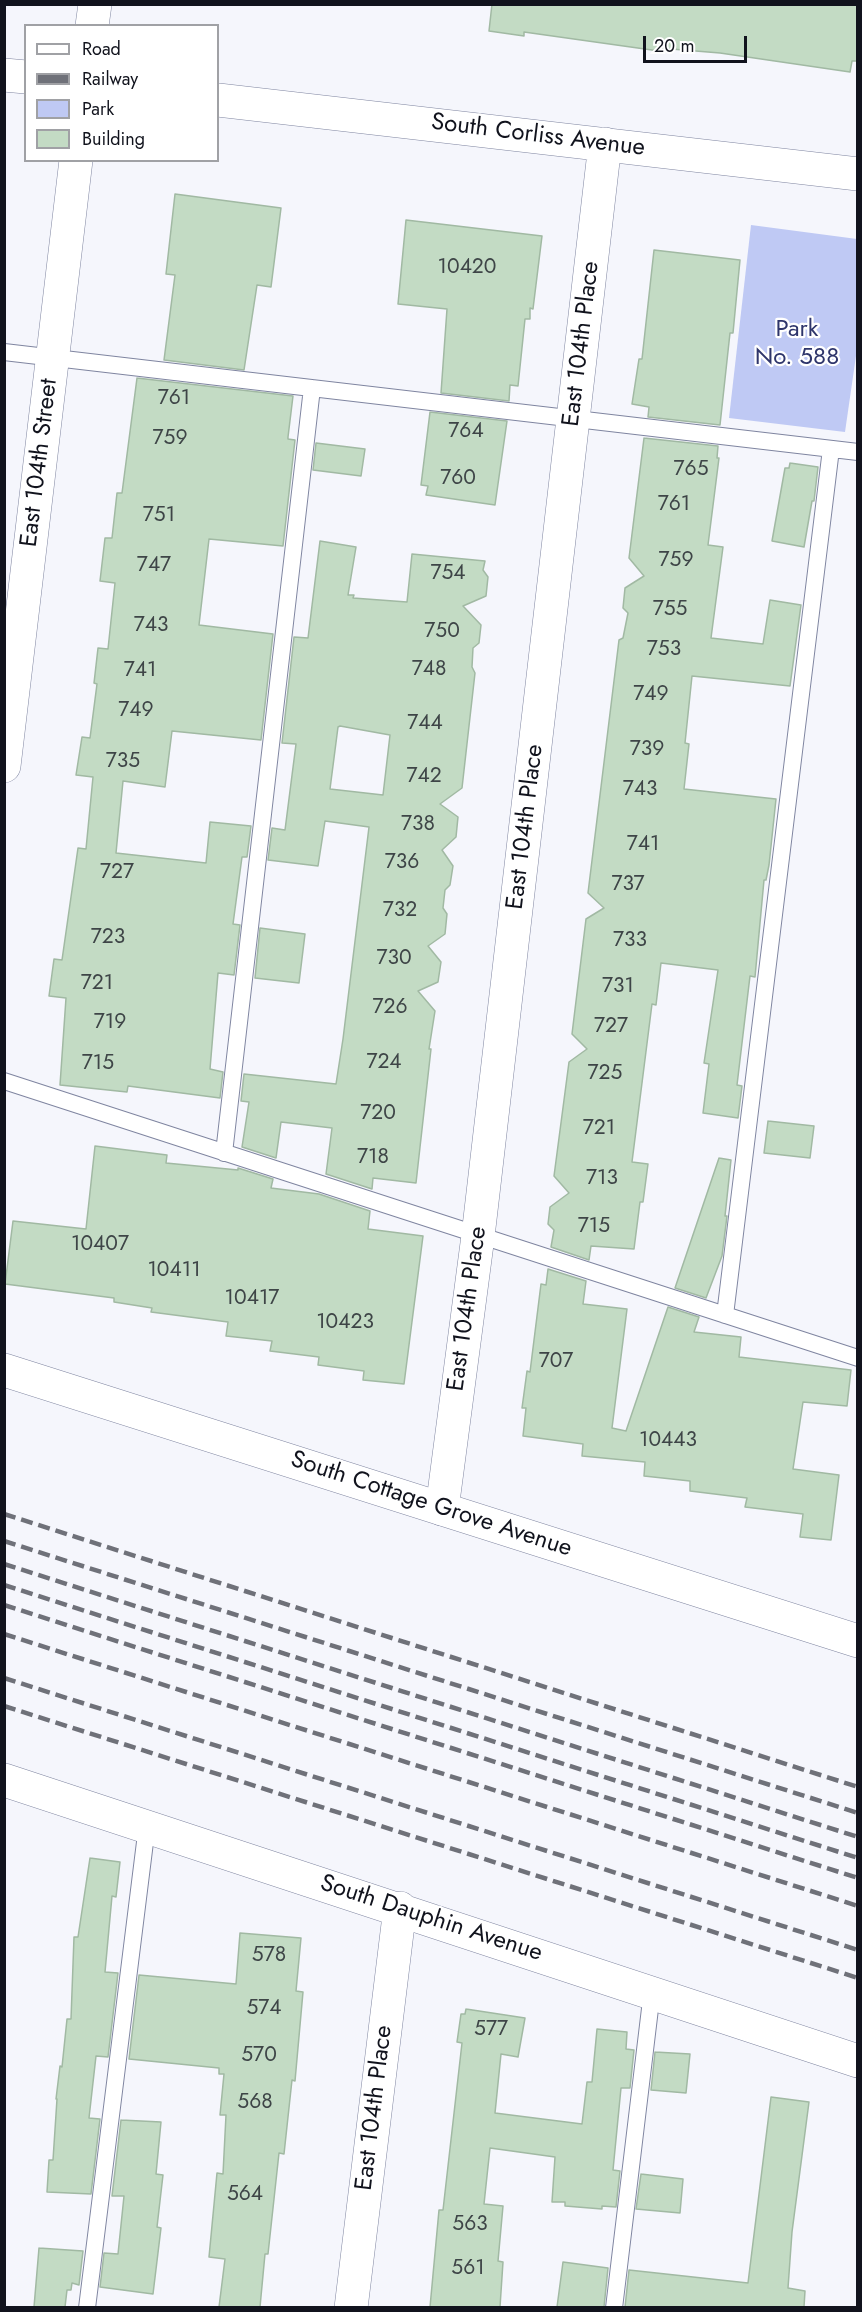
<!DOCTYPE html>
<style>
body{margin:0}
#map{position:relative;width:862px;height:2312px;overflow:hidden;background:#f5f6fc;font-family:Jost,sans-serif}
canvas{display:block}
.frame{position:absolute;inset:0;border:6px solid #11131d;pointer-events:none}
.legend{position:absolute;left:24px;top:24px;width:195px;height:138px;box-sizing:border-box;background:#fff;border:2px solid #a0a1a5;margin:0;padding:8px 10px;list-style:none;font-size:18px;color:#11131d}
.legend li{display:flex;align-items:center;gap:12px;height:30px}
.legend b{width:30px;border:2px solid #a0a1a5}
.scale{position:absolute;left:643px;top:36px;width:104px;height:27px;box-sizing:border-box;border:3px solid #11131d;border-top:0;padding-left:8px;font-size:18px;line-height:21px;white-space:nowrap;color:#11131d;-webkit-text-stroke:4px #fff;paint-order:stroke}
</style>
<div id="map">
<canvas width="862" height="2312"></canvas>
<div class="frame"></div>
<ul class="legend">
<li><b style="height:8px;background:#fff"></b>Road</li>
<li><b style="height:8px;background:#6f7179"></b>Railway</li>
<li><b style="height:16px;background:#bfc9f4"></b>Park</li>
<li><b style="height:16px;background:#c3dbc4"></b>Building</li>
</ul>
<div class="scale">20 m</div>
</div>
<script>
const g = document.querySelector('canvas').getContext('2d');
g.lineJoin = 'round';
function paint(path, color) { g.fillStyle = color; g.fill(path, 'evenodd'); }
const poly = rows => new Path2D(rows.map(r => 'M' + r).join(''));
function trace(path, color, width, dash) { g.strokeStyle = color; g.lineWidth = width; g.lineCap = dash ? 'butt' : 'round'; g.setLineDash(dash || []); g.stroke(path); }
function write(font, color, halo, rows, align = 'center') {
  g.font = font + ' Jost,sans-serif'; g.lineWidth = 4.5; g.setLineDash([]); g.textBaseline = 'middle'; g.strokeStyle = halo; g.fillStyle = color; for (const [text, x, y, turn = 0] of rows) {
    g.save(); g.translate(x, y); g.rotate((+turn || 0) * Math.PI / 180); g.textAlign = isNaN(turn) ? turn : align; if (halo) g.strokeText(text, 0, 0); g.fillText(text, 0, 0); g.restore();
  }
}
paint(poly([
 [751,225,857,239,858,342,845,432,729,418]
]), '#bfc9f4');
const building = poly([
 [492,4,858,4,858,61,852,61,850,72,720,53,659,48,659,51,524,32,524,36,489,31,492,4],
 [175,194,281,208,271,287,257,285,244,370,164,360,175,275,166,274,175,194],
 [406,220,542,236,533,309,530,308,530,319,525,319,518,386,510,385,509,401,441,393,447,309,398,304,406,220],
 [654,250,740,260,733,333,730,333,720,425,648,417,649,407,632,404,639,359,642,359,654,250],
 [137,378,293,396,288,437,288,439,295,440,283,546,209,539,199,625,273,634,261,740,172,731,165,787,123,781,116,853,206,863,210,822,251,826,247,857,242,857,233,924,240,925,234,975,218,973,210,1069,223,1072,220,1098,128,1086,127,1092,60,1085,66,998,49,996,54,959,62,960,78,848,86,849,93,777,76,775,82,737,90,738,97,684,94,683,98,648,108,649,115,583,100,581,105,538,112,538,117,493,122,493,137,378],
 [430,412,507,421,495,505,426,495,428,486,421,485,430,412],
 [644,438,718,446,717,458,719,458,708,545,723,547,711,638,763,644,770,600,801,605,790,686,692,676,685,743,689,744,684,789,776,799,769,865,766,880,764,880,755,977,750,976,737,1085,742,1086,738,1118,703,1113,709,1064,704,1063,718,970,661,963,656,1005,652,1004,632,1162,648,1164,643,1202,640,1202,634,1249,591,1246,589,1260,551,1247,554,1230,548,1224,550,1207,569,1193,554,1176,569,1062,587,1049,572,1034,586,919,604,908,588,893,619,640,623,638,628,613,623,608,625,588,644,576,629,558,644,438],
 [316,443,365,449,361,476,313,470,316,443],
 [790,463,818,467,814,501,812,501,804,547,772,541,785,468,789,468,790,463],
 [320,541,356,547,348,595,354,595,353,598,407,602,412,554,485,561,483,570,488,577,486,596,463,606,481,625,479,643,473,648,472,667,475,673,462,788,440,804,458,817,456,837,442,850,453,866,450,885,445,890,443,908,447,914,445,934,428,946,441,962,438,982,418,991,435,1011,429,1049,431,1049,416,1183,373,1178,372,1189,326,1174,332,1128,281,1122,276,1158,242,1147,249,1102,241,1101,244,1074,336,1084,343,1039,369,827,325,821,318,866,268,860,272,828,285,830,296,744,282,743,294,637,308,638,320,541],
 [340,726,390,735,383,795,330,789,338,727,340,726],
 [260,928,305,934,299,983,255,978,260,928],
 [768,1121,814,1126,810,1158,764,1153,768,1121],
 [95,1146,167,1155,166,1163,238,1170,238,1168,273,1179,271,1188,319,1194,370,1211,368,1229,423,1236,404,1384,363,1380,364,1371,318,1365,319,1357,270,1351,272,1341,226,1336,228,1322,151,1312,152,1308,114,1302,114,1298,5,1284,13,1221,86,1229,95,1146],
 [719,1158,731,1160,725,1216,727,1216,722,1256,706,1298,675,1288,719,1158],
 [548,1269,586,1281,583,1304,627,1309,612,1428,626,1431,668,1307,699,1317,694,1332,741,1337,739,1357,851,1370,847,1406,803,1402,793,1469,839,1475,831,1540,800,1537,803,1514,745,1507,747,1498,690,1491,690,1481,644,1476,645,1462,582,1456,583,1444,523,1436,526,1408,522,1408,527,1371,530,1372,541,1284,546,1285,548,1269],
 [90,1858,120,1862,116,1897,112,1896,105,1972,118,1973,108,2057,96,2056,89,2118,100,2119,91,2194,47,2192,49,2160,53,2160,57,2099,56,2099,60,2066,62,2067,67,2019,71,2019,74,1937,78,1937,90,1858],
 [240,1933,301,1938,296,1991,303,1992,295,2081,292,2080,284,2154,279,2153,268,2254,265,2254,260,2307,219,2307,225,2259,209,2257,217,2173,223,2174,226,2115,220,2115,224,2074,219,2074,219,2068,129,2059,139,1975,236,1984,240,1933],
 [466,2009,525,2018,518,2057,501,2054,495,2113,582,2124,587,2082,592,2082,597,2029,627,2032,626,2049,634,2050,630,2088,621,2088,613,2170,620,2171,616,2207,602,2206,602,2209,565,2206,565,2202,552,2202,555,2157,490,2148,484,2204,503,2206,498,2261,503,2262,500,2307,430,2307,439,2210,443,2210,462,2043,457,2042,461,2014,465,2014,466,2009],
 [655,2052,690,2054,686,2093,651,2090,655,2052],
 [771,2097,809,2102,792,2232,788,2288,805,2291,804,2307,625,2307,629,2270,748,2283,771,2097],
 [121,2120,161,2122,156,2174,163,2175,157,2227,161,2228,153,2294,100,2287,104,2253,118,2254,124,2196,112,2196,121,2120],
 [641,2174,683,2179,680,2213,636,2209,641,2174],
 [39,2248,83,2251,79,2285,72,2283,71,2290,67,2290,65,2307,34,2307,39,2248],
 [563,2262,608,2268,604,2307,557,2307,563,2262]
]);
paint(building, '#c3dbc4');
trace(building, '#a1b9a3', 1.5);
const service = poly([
 [4,352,858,452],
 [4,1081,858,1358],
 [224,1153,312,388],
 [725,1315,831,449],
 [87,2308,147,1826],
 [614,2308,652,1992]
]);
const minor = poly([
 [92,26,95,4],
 [4,75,26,77],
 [218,100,858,174],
 [4,766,76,160],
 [442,1509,478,1236,605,144],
 [4,1780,858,2061],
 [351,2308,400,1908]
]);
const tertiary = poly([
 [4,1370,858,1641]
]);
trace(service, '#7f85a0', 18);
trace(minor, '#7f85a0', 34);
trace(tertiary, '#7f85a0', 34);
trace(service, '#fff', 16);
trace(minor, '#fff', 33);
trace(tertiary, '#fff', 33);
trace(poly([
 [4,1514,858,1787],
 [4,1541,858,1813],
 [4,1564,858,1837],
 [4,1585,858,1858],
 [4,1605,858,1878],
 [4,1634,858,1906],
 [4,1678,858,1950],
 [4,1706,858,1978]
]), '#6f7179', 4.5, [12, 6]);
write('21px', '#3e4547', null, [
 ["10420",467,268],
 ["761",174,399],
 ["764",466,432],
 ["759",170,439],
 ["765",691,470],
 ["760",458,479],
 ["761",674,505],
 ["751",159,516],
 ["759",676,561],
 ["747",154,566],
 ["754",448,574],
 ["755",670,610],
 ["743",151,626],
 ["750",442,632],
 ["753",664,650],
 ["748",429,670],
 ["741",140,671],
 ["749",651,695],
 ["749",136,711],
 ["744",425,724],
 ["739",647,750],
 ["735",123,762],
 ["742",424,777],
 ["743",640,790],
 ["738",418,825],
 ["741",643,845],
 ["736",402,863],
 ["727",117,873],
 ["737",628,885],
 ["732",400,911],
 ["723",108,938],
 ["733",630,941],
 ["730",394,959],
 ["721",97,984],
 ["731",618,987],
 ["726",390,1008],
 ["719",110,1023],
 ["727",611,1027],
 ["724",384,1063],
 ["715",98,1064],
 ["725",605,1074],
 ["720",378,1114],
 ["721",599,1129],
 ["718",373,1158],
 ["713",602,1179],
 ["715",594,1227],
 ["10407",100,1245],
 ["10411",174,1271],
 ["10417",252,1299],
 ["10423",345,1323],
 ["707",556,1362],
 ["10443",668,1441],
 ["578",269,1956],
 ["574",264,2009],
 ["577",491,2030],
 ["570",259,2056],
 ["568",255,2103],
 ["564",245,2195],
 ["563",470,2225],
 ["561",468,2269]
]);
write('24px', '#11131d', '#fff', [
 ["South Corliss Avenue",538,136,7],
 ["East 104th Place",582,344,-83],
 ["East 104th Street",40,463,-83],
 ["East 104th Place",526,827,-83],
 ["East 104th Place",468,1309,-82],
 ["South Cottage Grove Avenue",431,1505,18],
 ["South Dauphin Avenue",431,1919,18],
 ["East 104th Place",375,2108,-83]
]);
write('24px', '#2e356b', '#fff', [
 ["Park",797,330],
 ["No. 588",797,358]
]);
</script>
